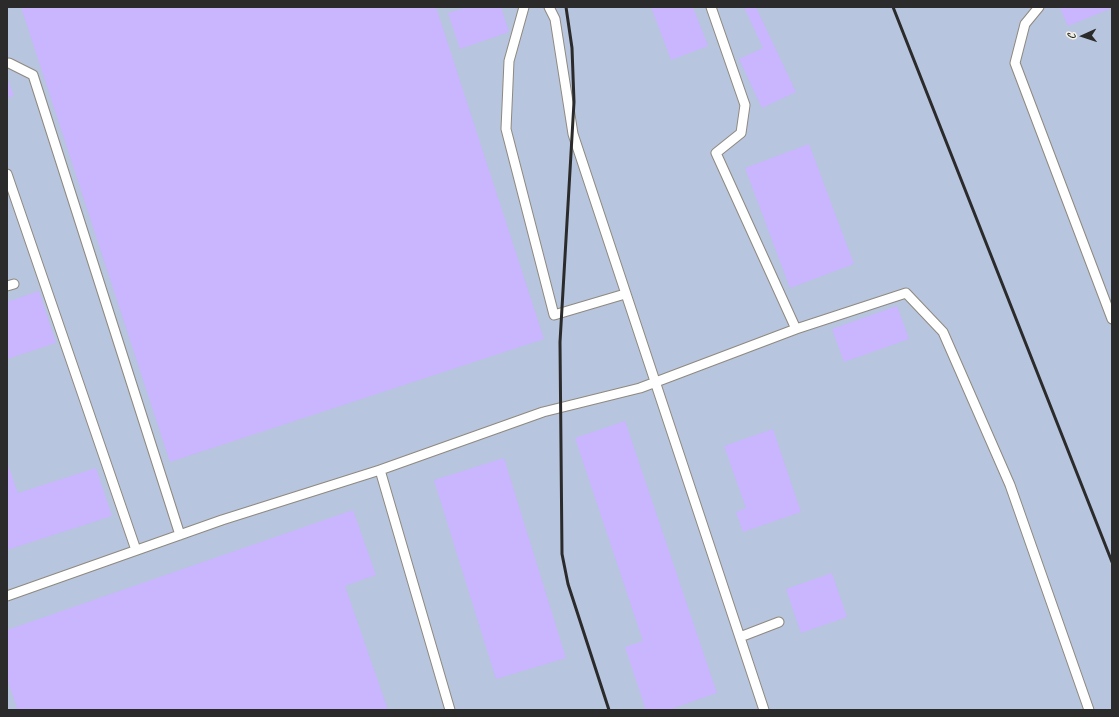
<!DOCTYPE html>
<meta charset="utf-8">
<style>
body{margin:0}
#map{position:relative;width:1119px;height:717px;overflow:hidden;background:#f2e7d0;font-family:Caveat,sans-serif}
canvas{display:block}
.frame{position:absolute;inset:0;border:8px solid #2b2b2b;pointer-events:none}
.north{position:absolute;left:1063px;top:16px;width:40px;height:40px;-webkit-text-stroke:3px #f7f3e8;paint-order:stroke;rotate:267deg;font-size:11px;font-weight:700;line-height:16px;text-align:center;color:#2b2b2b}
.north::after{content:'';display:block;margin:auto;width:14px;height:18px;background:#2b2b2b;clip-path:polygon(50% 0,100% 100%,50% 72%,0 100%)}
</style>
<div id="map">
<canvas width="1119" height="717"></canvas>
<div class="frame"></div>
<div class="north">С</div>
</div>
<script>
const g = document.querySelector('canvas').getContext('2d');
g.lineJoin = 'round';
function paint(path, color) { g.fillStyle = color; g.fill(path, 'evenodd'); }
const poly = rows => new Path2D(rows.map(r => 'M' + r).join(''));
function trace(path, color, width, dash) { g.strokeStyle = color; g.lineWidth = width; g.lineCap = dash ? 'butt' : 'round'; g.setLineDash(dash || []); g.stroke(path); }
paint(poly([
 [7,7,1112,7,1112,710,7,710]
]), '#b7c5de');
paint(poly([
 [21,7,436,7,544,339,170,462],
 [468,7,501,7,509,32,460,49,448,13],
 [651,7,693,7,708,46,671,60],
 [744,7,756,7,796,92,762,108,739,59,763,48],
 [1062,7,1112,7,1112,8,1068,26,1060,8],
 [7,77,14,96,7,98],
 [809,144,854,264,790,288,745,168],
 [39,291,56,343,7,359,7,302],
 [897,306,909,339,844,362,832,329],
 [625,421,717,693,668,710,646,710,625,647,643,641,575,438],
 [773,429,801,512,743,532,736,512,746,508,724,446],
 [504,458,566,658,496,679,434,480],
 [7,462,18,493,96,468,112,516,7,550],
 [353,510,376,575,345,586,388,710,18,710,7,679,7,630],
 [832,573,847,617,801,633,786,589]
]), '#cab5ff');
const service = poly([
 [524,7,509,61,506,129,554,315,625,294],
 [549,7,555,19,573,134,764,710],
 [711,7,745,105,741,133,716,153,796,329],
 [1039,7,1025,24,1015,63,1112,319],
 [9,63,33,75,180,535],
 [7,174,136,550],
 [7,286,14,284],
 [380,470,543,412,640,388,796,329,906,293,943,332,1010,485,1089,710],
 [7,596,222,520,380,470,450,710],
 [740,637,779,622]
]);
trace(service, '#8e897e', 11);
trace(service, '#fff', 9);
trace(poly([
 [566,7,572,48,574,102,560,342,562,554,568,584,609,710],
 [893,7,1112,562]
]), '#2b2b2b', 3);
</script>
